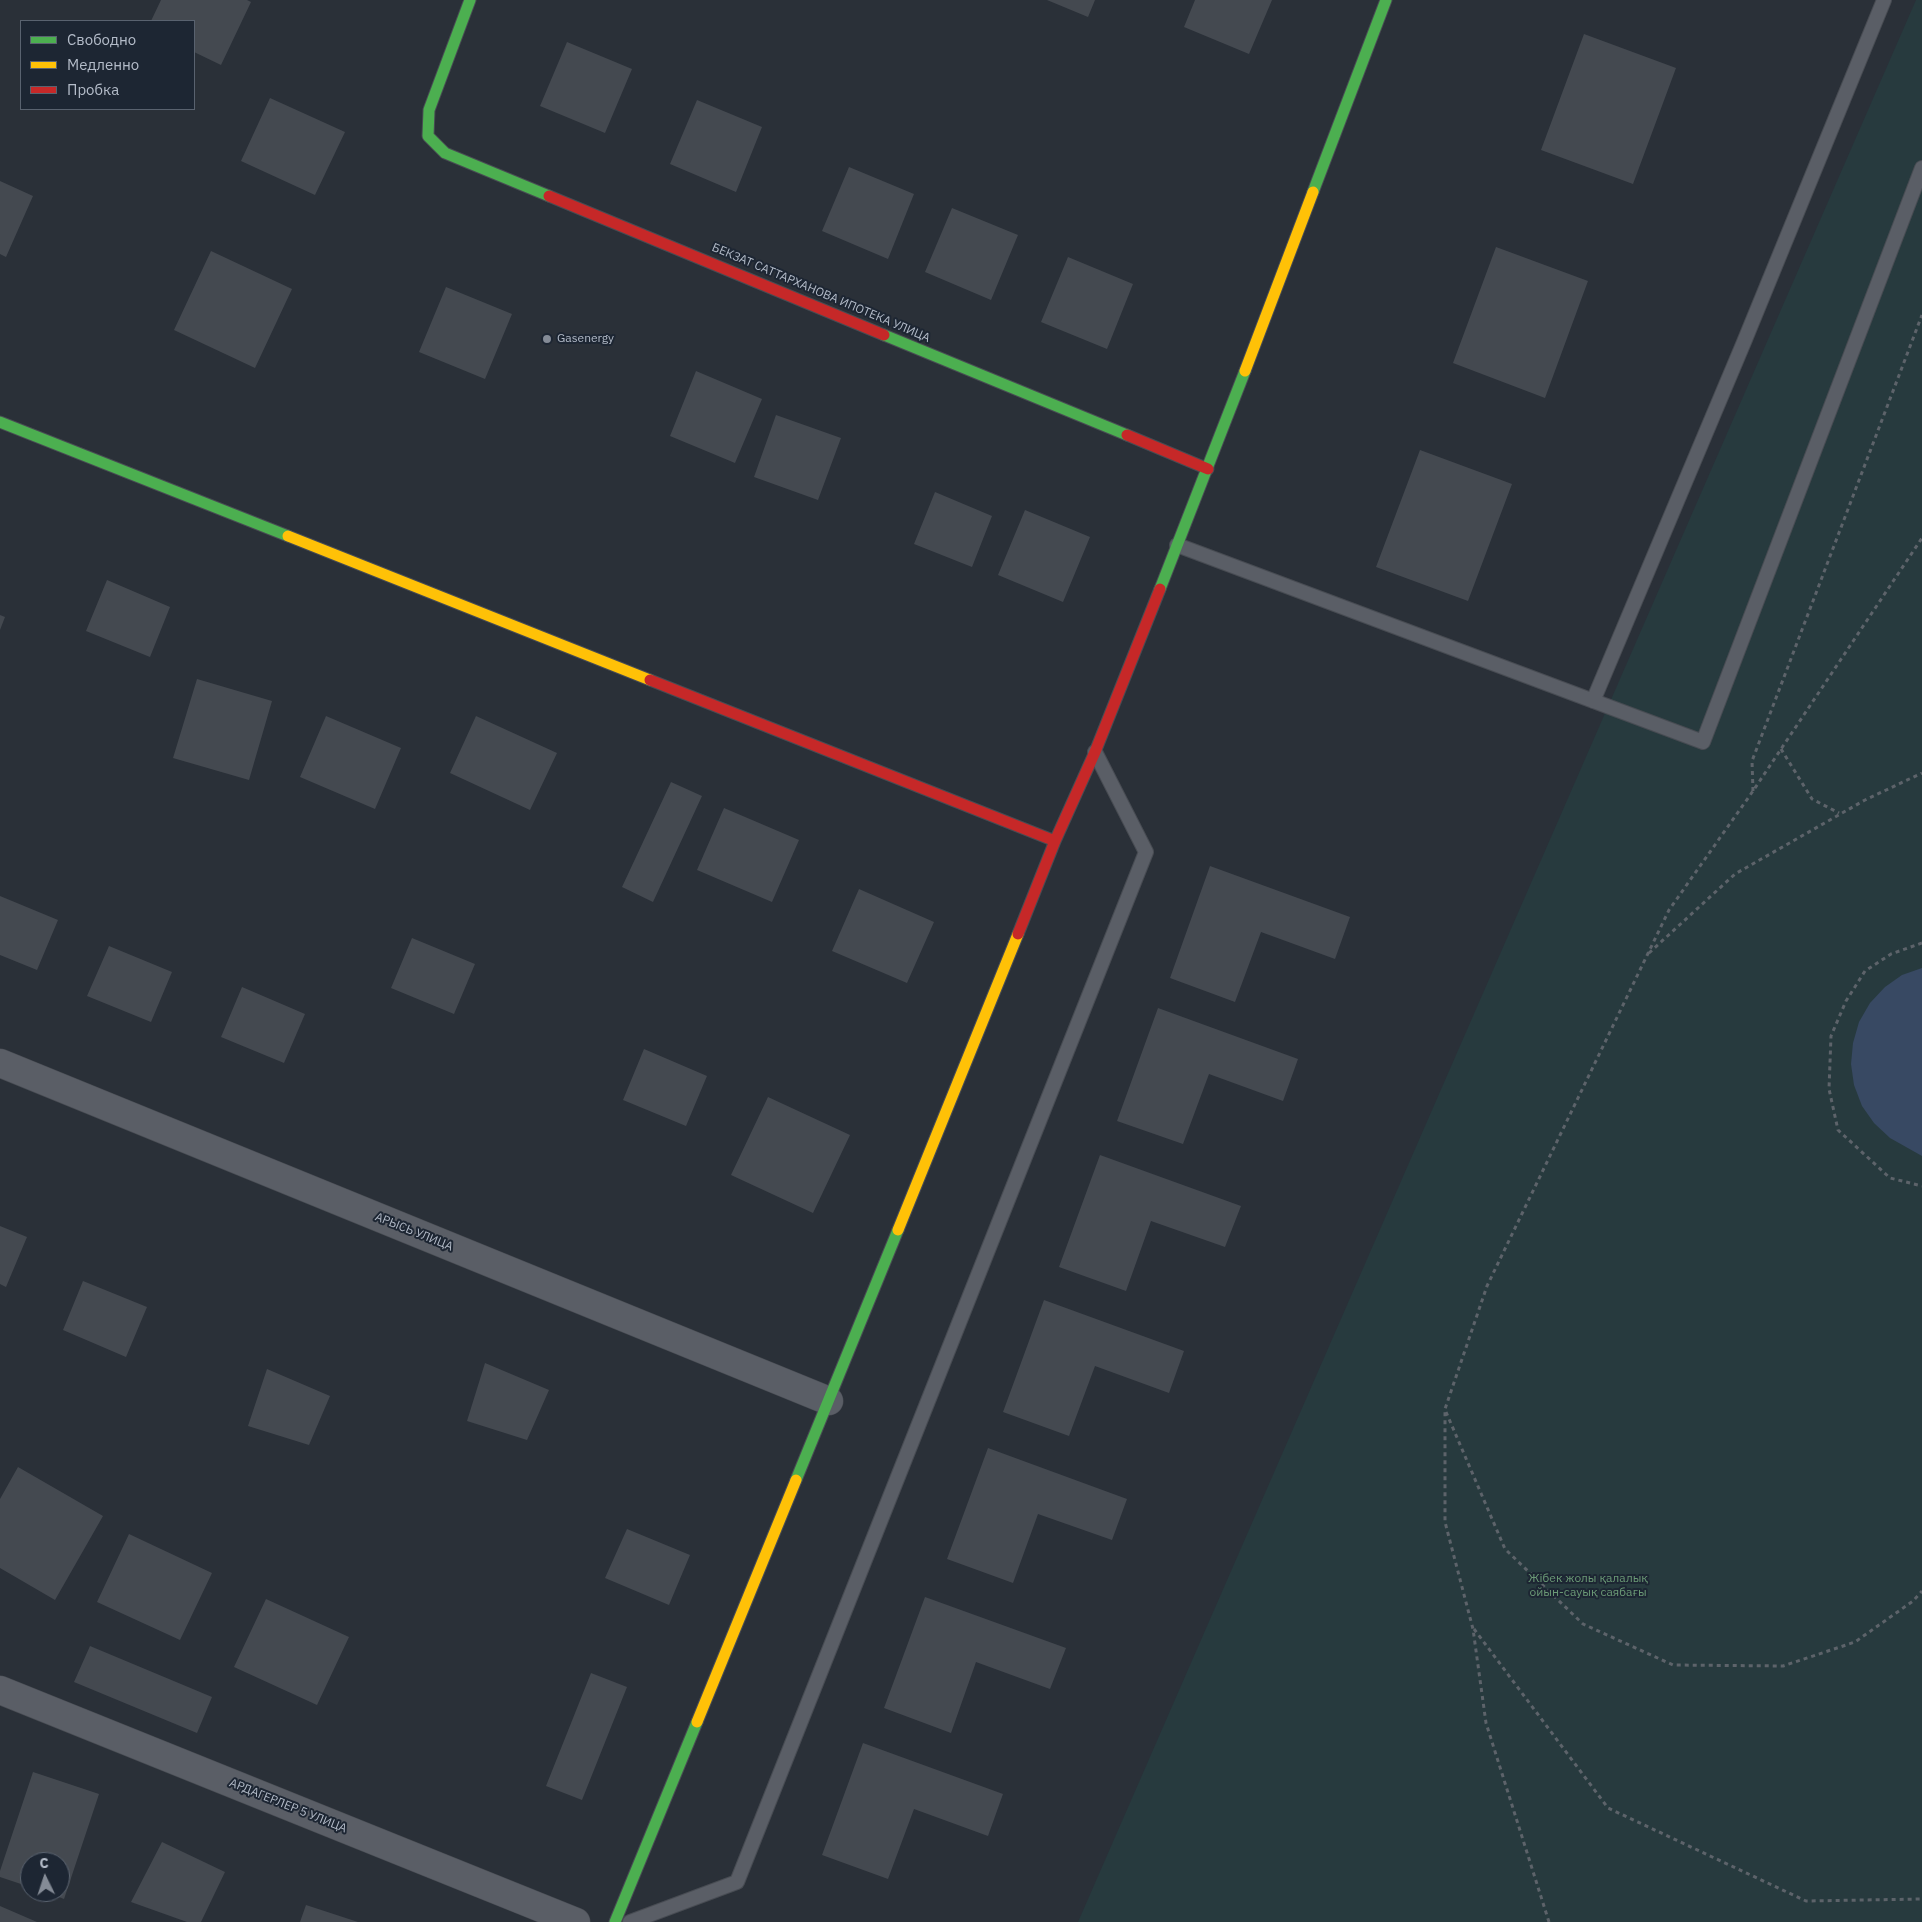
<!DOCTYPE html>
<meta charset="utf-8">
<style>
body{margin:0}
#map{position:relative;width:1922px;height:1922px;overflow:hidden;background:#2a3038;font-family:"IBM Plex Sans",sans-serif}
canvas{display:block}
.legend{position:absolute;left:20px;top:20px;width:175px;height:90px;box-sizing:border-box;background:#1d2633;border:1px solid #59626f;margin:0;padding:6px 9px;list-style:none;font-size:15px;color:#b4bcc9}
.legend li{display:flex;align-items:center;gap:10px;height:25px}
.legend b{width:25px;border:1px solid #59626f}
.north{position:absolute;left:20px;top:1852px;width:50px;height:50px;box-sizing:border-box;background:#1d2633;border:1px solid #59626f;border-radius:50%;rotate:356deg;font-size:14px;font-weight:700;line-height:20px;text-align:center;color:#b4bcc9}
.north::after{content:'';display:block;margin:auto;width:18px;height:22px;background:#848b96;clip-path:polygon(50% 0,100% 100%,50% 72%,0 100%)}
</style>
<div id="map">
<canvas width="1922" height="1922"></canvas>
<ul class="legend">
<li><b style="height:6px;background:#4caf50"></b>Свободно</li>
<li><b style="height:6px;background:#ffc107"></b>Медленно</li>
<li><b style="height:6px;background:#c62828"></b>Пробка</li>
</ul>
<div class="north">С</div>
</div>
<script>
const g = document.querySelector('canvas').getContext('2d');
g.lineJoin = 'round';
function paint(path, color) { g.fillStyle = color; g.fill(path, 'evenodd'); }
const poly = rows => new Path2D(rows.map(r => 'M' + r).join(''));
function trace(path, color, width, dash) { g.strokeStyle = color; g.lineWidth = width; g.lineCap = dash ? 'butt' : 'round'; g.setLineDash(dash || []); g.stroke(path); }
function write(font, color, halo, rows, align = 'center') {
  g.font = font + ' "IBM Plex Sans",sans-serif'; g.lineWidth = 4; g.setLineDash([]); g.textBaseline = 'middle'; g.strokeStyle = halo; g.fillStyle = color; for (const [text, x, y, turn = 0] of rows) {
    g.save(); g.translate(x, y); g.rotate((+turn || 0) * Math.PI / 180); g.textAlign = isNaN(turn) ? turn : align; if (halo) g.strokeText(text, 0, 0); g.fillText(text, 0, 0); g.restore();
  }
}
paint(poly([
 [1916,0,1922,0,1922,1922,1078,1922]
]), '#273a3e');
paint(poly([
 [1922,968,1922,1156,1890,1138,1874,1123,1862,1106,1854,1085,1851,1064,1853,1043,1859,1022,1870,1003,1885,987,1902,975]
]), '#384963');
paint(poly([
 [161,0,247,0,251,2,221,65,194,52,194,21,151,21],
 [1047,0,1095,0,1088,17],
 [1195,0,1272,0,1249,54,1184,27],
 [1584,34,1676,68,1633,184,1541,150],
 [567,42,632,69,605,133,540,106],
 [270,98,345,132,315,195,241,161],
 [697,100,762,127,736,192,670,164],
 [849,167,914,194,888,259,822,231],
 [0,181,33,196,6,257,0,254],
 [952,208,1018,235,991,300,925,272],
 [1496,247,1588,281,1545,398,1453,363],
 [211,251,292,289,255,368,174,330],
 [1068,257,1133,284,1107,349,1041,322],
 [446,287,512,314,485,379,419,352],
 [696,371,762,399,735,463,670,436],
 [776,415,841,438,818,500,754,477],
 [1420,450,1512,484,1468,601,1376,567],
 [935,492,992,516,972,567,914,544],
 [1025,510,1090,537,1063,602,998,575],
 [107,580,170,607,150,657,86,631],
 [0,615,5,617,0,630],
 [197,679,272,701,249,780,173,758],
 [326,716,401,748,375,809,300,777],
 [476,716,557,753,530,810,450,773],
 [671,782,702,796,653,902,622,887],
 [724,808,799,840,772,902,697,870],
 [1210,866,1350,917,1335,959,1261,932,1235,1002,1170,978],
 [859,889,934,922,907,983,832,951],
 [0,896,58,920,37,970,0,955],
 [412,938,475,964,454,1014,391,988],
 [109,946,172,972,151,1022,87,996],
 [242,987,305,1014,284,1063,221,1037],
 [1158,1008,1298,1059,1283,1101,1209,1074,1183,1144,1117,1121],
 [644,1049,707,1076,686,1126,623,1100],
 [768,1097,850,1135,813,1213,731,1175],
 [1100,1155,1241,1206,1225,1247,1151,1221,1126,1291,1059,1267],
 [0,1226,27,1237,6,1287,0,1284],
 [83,1281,147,1307,126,1357,63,1330],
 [1044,1300,1184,1351,1169,1393,1095,1366,1069,1436,1003,1412],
 [485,1363,549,1390,527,1440,467,1421],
 [267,1369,330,1396,309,1445,248,1426],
 [988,1448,1127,1499,1112,1540,1038,1514,1013,1583,947,1559],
 [18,1467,103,1516,55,1600,0,1568,0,1499],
 [627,1529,690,1555,669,1605,605,1578],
 [129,1534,212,1573,180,1640,97,1602],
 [925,1597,1066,1648,1050,1689,976,1662,951,1733,884,1708],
 [266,1599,349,1637,317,1705,234,1667],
 [90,1646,212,1697,197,1733,74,1682],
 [591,1673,627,1687,582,1800,546,1786],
 [863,1743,1003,1794,988,1836,914,1809,888,1879,822,1855],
 [33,1772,99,1794,64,1899,46,1892,60,1892,60,1862,30,1862,30,1887,0,1877,0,1871],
 [162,1842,225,1872,201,1922,187,1922,131,1902],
 [306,1905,358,1922,300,1922],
 [0,1906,37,1922,0,1922]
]), '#444950');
const lane = poly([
 [1177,545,1703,742,1922,168],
 [1593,701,1744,342,1884,0],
 [630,1922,737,1882,1146,852,1095,752]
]);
const street = poly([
 [0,1063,829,1401],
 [0,1690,576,1922]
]);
const fast = poly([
 [470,0,429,110,428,136,445,153,549,196],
 [1313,192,1386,0],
 [884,335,1127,435],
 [0,422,288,536],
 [1160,589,1245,371],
 [796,1480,898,1230],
 [615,1922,697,1722]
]);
const slow = poly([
 [1245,371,1313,192],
 [288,536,650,680],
 [898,1230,1018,934],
 [697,1722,796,1480]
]);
const jam = poly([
 [549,196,884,335],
 [1127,435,1208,469],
 [650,680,1055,841],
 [1018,934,1055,841,1095,752,1160,589]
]);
trace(lane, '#484c53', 16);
trace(street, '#484c53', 29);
trace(fast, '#484c53', 13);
trace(slow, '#484c53', 13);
trace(jam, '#484c53', 13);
trace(poly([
 [1781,749,1812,799,1839,813],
 [1753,791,1752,761,1922,315],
 [1922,943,1891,954,1865,971,1846,1001,1831,1036,1829,1089,1838,1130,1890,1178,1922,1186],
 [1649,953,1735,874,1865,800,1922,773],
 [1446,1412,1505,1549,1583,1624,1673,1665,1783,1666,1855,1642,1913,1601,1922,1591],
 [1474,1629,1608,1808,1806,1901,1922,1899],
 [1549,1922,1486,1723,1473,1629,1445,1522,1445,1409,1487,1286,1669,910,1753,791,1922,538]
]), '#5d636a', 3, [4, 4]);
trace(lane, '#5a5e66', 14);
trace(street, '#5a5e66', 28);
trace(fast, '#4caf50', 11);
trace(slow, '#ffc107', 11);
trace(jam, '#c62828', 11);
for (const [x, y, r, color] of [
 [547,339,5,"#848b96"]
]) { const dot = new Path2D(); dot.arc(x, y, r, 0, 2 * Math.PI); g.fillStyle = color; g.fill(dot); trace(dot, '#1d2633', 2); }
write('12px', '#b4bcc9', '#1d2633', [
 ["БЕКЗАТ САТТАРХАНОВА ИПОТЕКА УЛИЦА",821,293,23],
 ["АРЫСЬ УЛИЦА",414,1232,22],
 ["АРДАГЕРЛЕР 5 УЛИЦА",288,1806,22]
]);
write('12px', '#b4bcc9', '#1d2633', [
 ["Gasenergy",557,339]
], 'left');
write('12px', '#6b9a76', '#1d2633', [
 ["Жібек жолы қалалық",1588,1579],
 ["ойын-сауық саябағы",1588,1593]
]);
</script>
